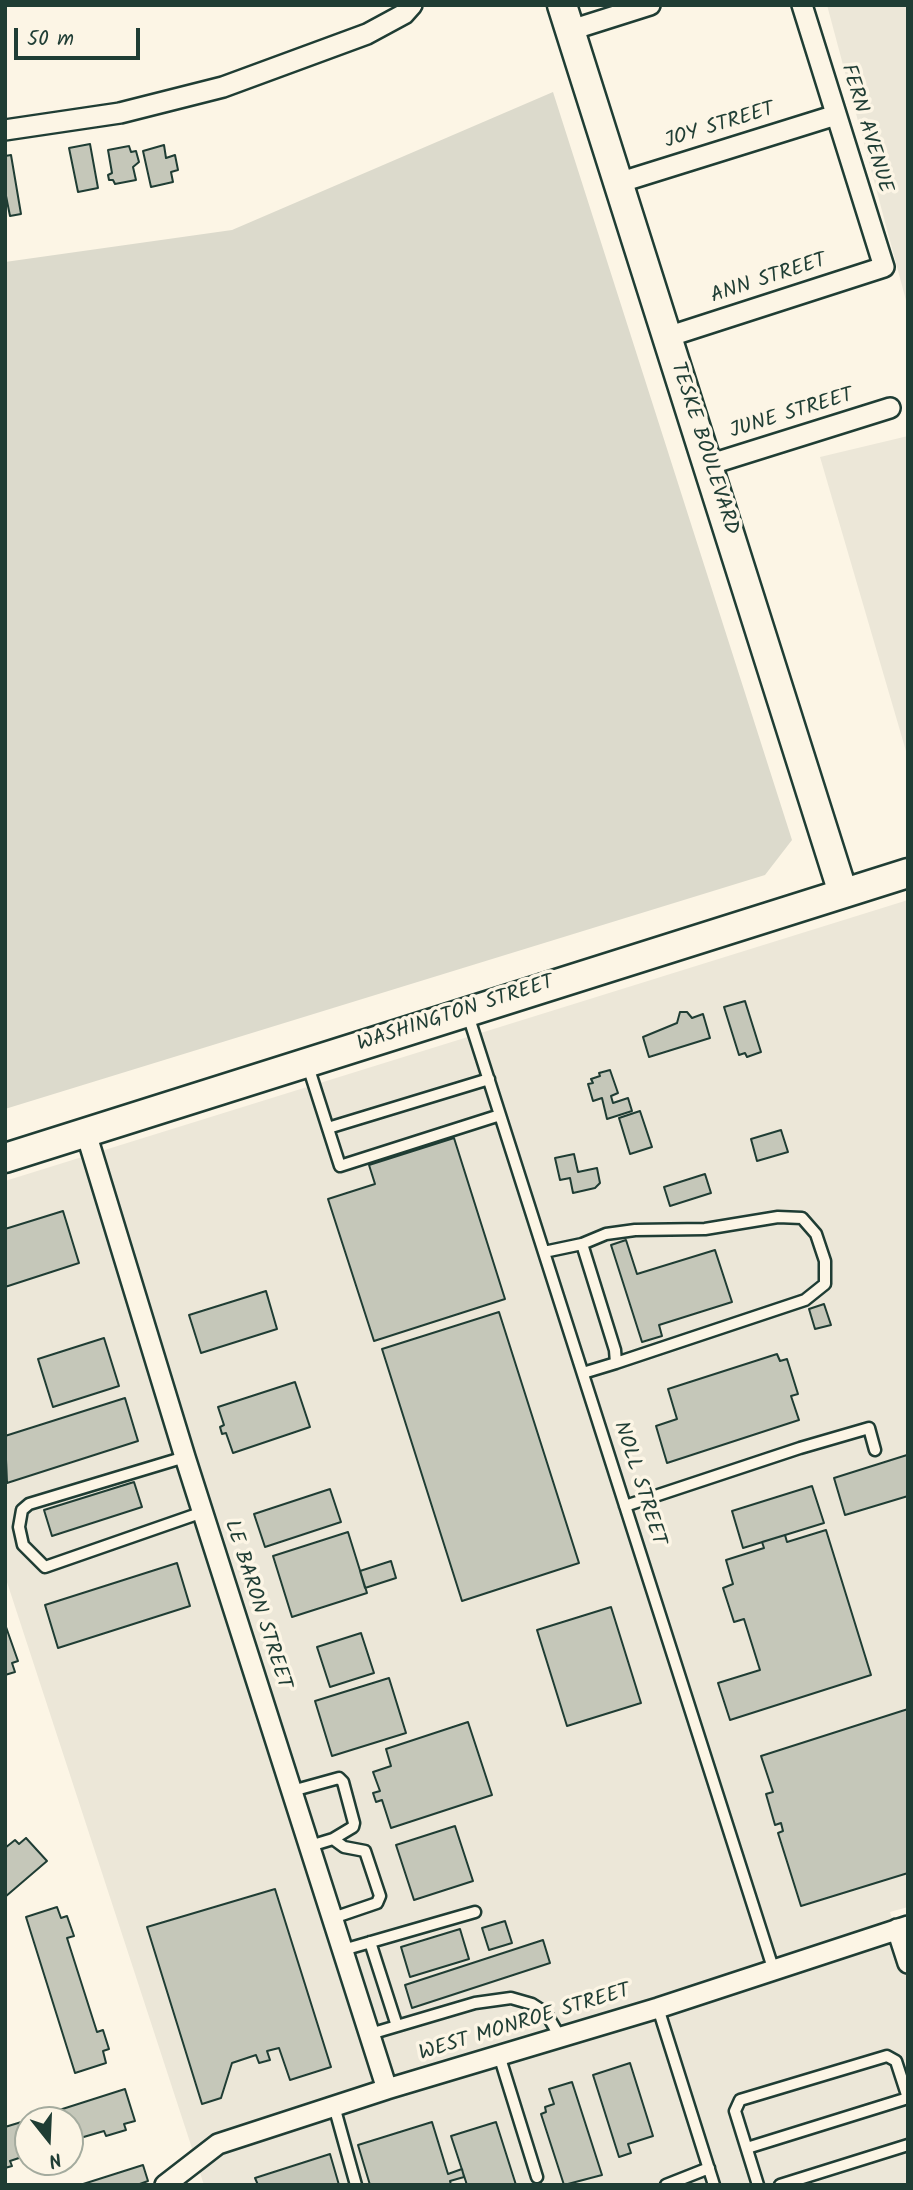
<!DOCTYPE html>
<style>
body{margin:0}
#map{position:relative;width:913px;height:2190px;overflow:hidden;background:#fcf5e5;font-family:Kalam,sans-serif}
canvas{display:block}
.frame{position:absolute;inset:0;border:7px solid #1f3d34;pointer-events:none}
.north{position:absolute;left:14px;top:2106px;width:70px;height:70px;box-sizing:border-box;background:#fcf5e5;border:2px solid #a4ab9e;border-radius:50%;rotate:162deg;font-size:19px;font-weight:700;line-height:28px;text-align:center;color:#1f3d34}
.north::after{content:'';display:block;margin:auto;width:24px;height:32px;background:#1f3d34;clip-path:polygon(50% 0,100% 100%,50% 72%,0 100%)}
.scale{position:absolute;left:14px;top:28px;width:126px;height:32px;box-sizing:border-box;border:4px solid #1f3d34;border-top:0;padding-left:9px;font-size:21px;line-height:24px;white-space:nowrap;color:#1f3d34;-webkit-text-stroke:5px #fcf5e5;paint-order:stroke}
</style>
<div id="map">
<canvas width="913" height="2190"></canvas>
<div class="frame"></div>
<div class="north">N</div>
<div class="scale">50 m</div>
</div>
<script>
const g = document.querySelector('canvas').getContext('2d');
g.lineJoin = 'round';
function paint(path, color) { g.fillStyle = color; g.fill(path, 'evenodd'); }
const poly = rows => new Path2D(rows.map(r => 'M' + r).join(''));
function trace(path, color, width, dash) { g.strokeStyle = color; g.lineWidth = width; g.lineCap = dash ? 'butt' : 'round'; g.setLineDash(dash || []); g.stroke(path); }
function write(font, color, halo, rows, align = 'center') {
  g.font = font + ' Kalam,sans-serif'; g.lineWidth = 7; g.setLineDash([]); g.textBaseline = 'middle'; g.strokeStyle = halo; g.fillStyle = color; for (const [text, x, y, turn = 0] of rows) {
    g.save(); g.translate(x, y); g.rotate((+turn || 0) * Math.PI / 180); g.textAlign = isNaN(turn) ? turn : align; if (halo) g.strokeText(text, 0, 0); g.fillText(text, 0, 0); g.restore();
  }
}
paint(poly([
 [827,5,908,5,908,308],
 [908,436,908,758,820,457],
 [908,900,908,1907,890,1912,908,1973,908,2185,204,2185,5,1576,5,1181]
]), '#ece7d8');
paint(poly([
 [553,92,792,840,765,875,5,1109,5,262,232,230]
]), '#dcdacc');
const building = poly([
 [90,144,98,188,78,192,69,148,90,144],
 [164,145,166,158,175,155,178,170,171,172,173,182,151,187,143,151,164,145],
 [129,146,131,152,136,151,139,162,133,167,136,180,115,184,113,180,109,180,108,175,112,173,108,150,129,146],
 [11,155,21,214,10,216,5,191,5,156,11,155],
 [745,1001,761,1052,747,1057,745,1053,739,1055,724,1007,745,1001],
 [680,1012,687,1012,692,1018,703,1014,710,1038,649,1057,643,1037,677,1023,680,1012],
 [610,1070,618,1093,611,1096,613,1103,628,1098,632,1111,607,1119,602,1098,593,1101,588,1084,593,1083,591,1079,600,1076,599,1073,610,1070],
 [640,1111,652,1147,630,1154,619,1118,640,1111],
 [781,1130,788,1152,757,1161,751,1139,781,1130],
 [454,1138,505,1299,374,1341,328,1199,375,1184,369,1165,454,1138],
 [574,1154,578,1172,597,1168,600,1183,595,1188,573,1193,570,1178,560,1180,555,1158,574,1154],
 [705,1174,711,1193,670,1206,664,1187,705,1174],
 [63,1211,79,1263,5,1287,5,1229,63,1211],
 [626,1240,637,1274,715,1250,732,1302,659,1325,662,1336,642,1342,611,1245,626,1240],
 [266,1291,277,1329,201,1353,189,1315,266,1291],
 [824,1304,831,1325,815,1329,809,1309,824,1304],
 [499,1312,579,1563,462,1601,382,1349,499,1312],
 [104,1338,119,1386,53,1407,38,1359,104,1338],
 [777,1354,780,1361,787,1359,798,1394,791,1396,799,1420,667,1463,656,1426,677,1419,668,1389,777,1354],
 [295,1382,310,1427,233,1453,226,1433,222,1434,220,1427,224,1425,218,1407,295,1382],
 [125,1398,138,1441,7,1483,5,1436,125,1398],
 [907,1455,908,1496,845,1515,834,1478,907,1455],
 [134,1482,142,1507,52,1536,44,1510,134,1482],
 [812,1486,824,1523,743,1548,732,1511,812,1486],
 [330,1489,341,1522,265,1547,254,1514,330,1489],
 [826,1530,871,1675,730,1720,718,1683,760,1670,744,1619,734,1622,723,1588,733,1584,726,1560,764,1548,762,1542,785,1535,787,1542,826,1530],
 [348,1532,367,1593,292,1617,273,1556,348,1532],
 [391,1561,396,1578,365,1588,360,1571,391,1561],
 [177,1563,190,1606,58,1648,45,1605,177,1563],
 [611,1607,641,1703,567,1726,537,1630,611,1607],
 [6,1627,18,1661,12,1663,15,1672,5,1675,6,1627],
 [361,1633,374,1673,330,1687,317,1647,361,1633],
 [389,1678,406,1733,332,1756,315,1701,389,1678],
 [908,1709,908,1873,801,1906,778,1833,783,1831,781,1823,775,1825,766,1794,773,1792,761,1756,908,1709],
 [468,1722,492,1795,391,1828,382,1800,376,1802,373,1793,380,1791,373,1772,391,1766,386,1749,468,1722],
 [455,1826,473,1881,414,1900,396,1845,455,1826],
 [26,1838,47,1861,5,1897,5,1848,15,1840,19,1844,26,1838],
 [275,1889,331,2067,290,2080,279,2048,267,2051,270,2060,259,2063,256,2055,232,2063,221,2098,202,2104,147,1927,275,1889],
 [57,1907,61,1918,67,1916,74,1936,67,1938,97,2032,103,2030,109,2049,103,2051,106,2063,75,2073,26,1917,57,1907],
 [505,1921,512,1943,489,1950,482,1928,505,1921],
 [460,1929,469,1959,410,1977,401,1947,460,1929],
 [543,1940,550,1963,412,2008,405,1985,543,1940],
 [630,2063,653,2136,628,2144,631,2153,619,2157,593,2075,630,2063],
 [572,2082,602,2175,564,2185,541,2114,546,2112,545,2107,554,2104,549,2089,572,2082],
 [125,2089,135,2121,124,2124,126,2130,106,2136,104,2131,70,2141,70,2120,28,2120,125,2089],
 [28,2120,28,2155,10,2161,12,2166,5,2168,5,2127,28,2120],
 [432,2122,448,2174,462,2169,464,2177,450,2181,451,2185,370,2185,358,2145,432,2122],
 [496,2122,516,2185,467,2185,451,2136,496,2122],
 [330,2154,339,2185,258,2185,255,2178,330,2154],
 [143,2165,148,2181,137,2185,80,2185,143,2165]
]);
paint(building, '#c5c7b9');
trace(building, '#1f3d34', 2);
const lane = poly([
 [468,1015,773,1968],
 [307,1063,340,1166,500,1115],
 [328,1128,489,1079],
 [582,1244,606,1234,635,1230,705,1229,778,1217,802,1218,816,1234,825,1261,825,1284,805,1300,616,1363],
 [544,1252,582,1244,615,1350,616,1363,583,1373],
 [185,1457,29,1504,22,1510,19,1527,23,1545,45,1567,203,1512],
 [625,1506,800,1448,869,1428,875,1450],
 [292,1791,339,1778,343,1782,354,1823,353,1827,333,1839,310,1846],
 [333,1918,377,1903,380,1896,365,1851,344,1847,333,1839],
 [370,1942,397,2026],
 [343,1950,475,1912],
 [658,2008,714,2185],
 [370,2034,475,2003,511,1998,532,2004,546,2013,560,2037],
 [499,2055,537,2177],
 [334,2106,356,2185],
 [747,2148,908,2098],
 [666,2185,709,2168],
 [758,2185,735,2111,740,2100,887,2056,896,2061,908,2098],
 [780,2185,908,2145]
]);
const street = poly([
 [571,30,650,5],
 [5,130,120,113,223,87,367,34,404,14,412,5],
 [618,183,836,115],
 [667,337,884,267,802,5],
 [708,465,890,408],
 [86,1133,185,1457,387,2089],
 [897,1929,908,1963],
 [165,2185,218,2144,387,2089,658,2008,908,1926]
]);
const secondary = poly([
 [562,5,843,893],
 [5,1158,908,873]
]);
trace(lane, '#1f3d34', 15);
trace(street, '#1f3d34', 24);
trace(secondary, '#1f3d34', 33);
trace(lane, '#fcf5e5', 10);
trace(street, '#fcf5e5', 19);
trace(secondary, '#fcf5e5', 28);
write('21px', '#1f3d34', '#fcf5e5', [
 ["JOY STREET",720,127,-17],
 ["FERN AVENUE",865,129,73],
 ["ANN STREET",769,280,-18],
 ["JUNE STREET",792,415,-17],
 ["TESKE BOULEVARD",703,449,72],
 ["WASHINGTON STREET",456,1015,-18],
 ["NOLL STREET",638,1484,72],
 ["LE BARON STREET",256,1605,72],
 ["WEST MONROE STREET",525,2024,-17]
]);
</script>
